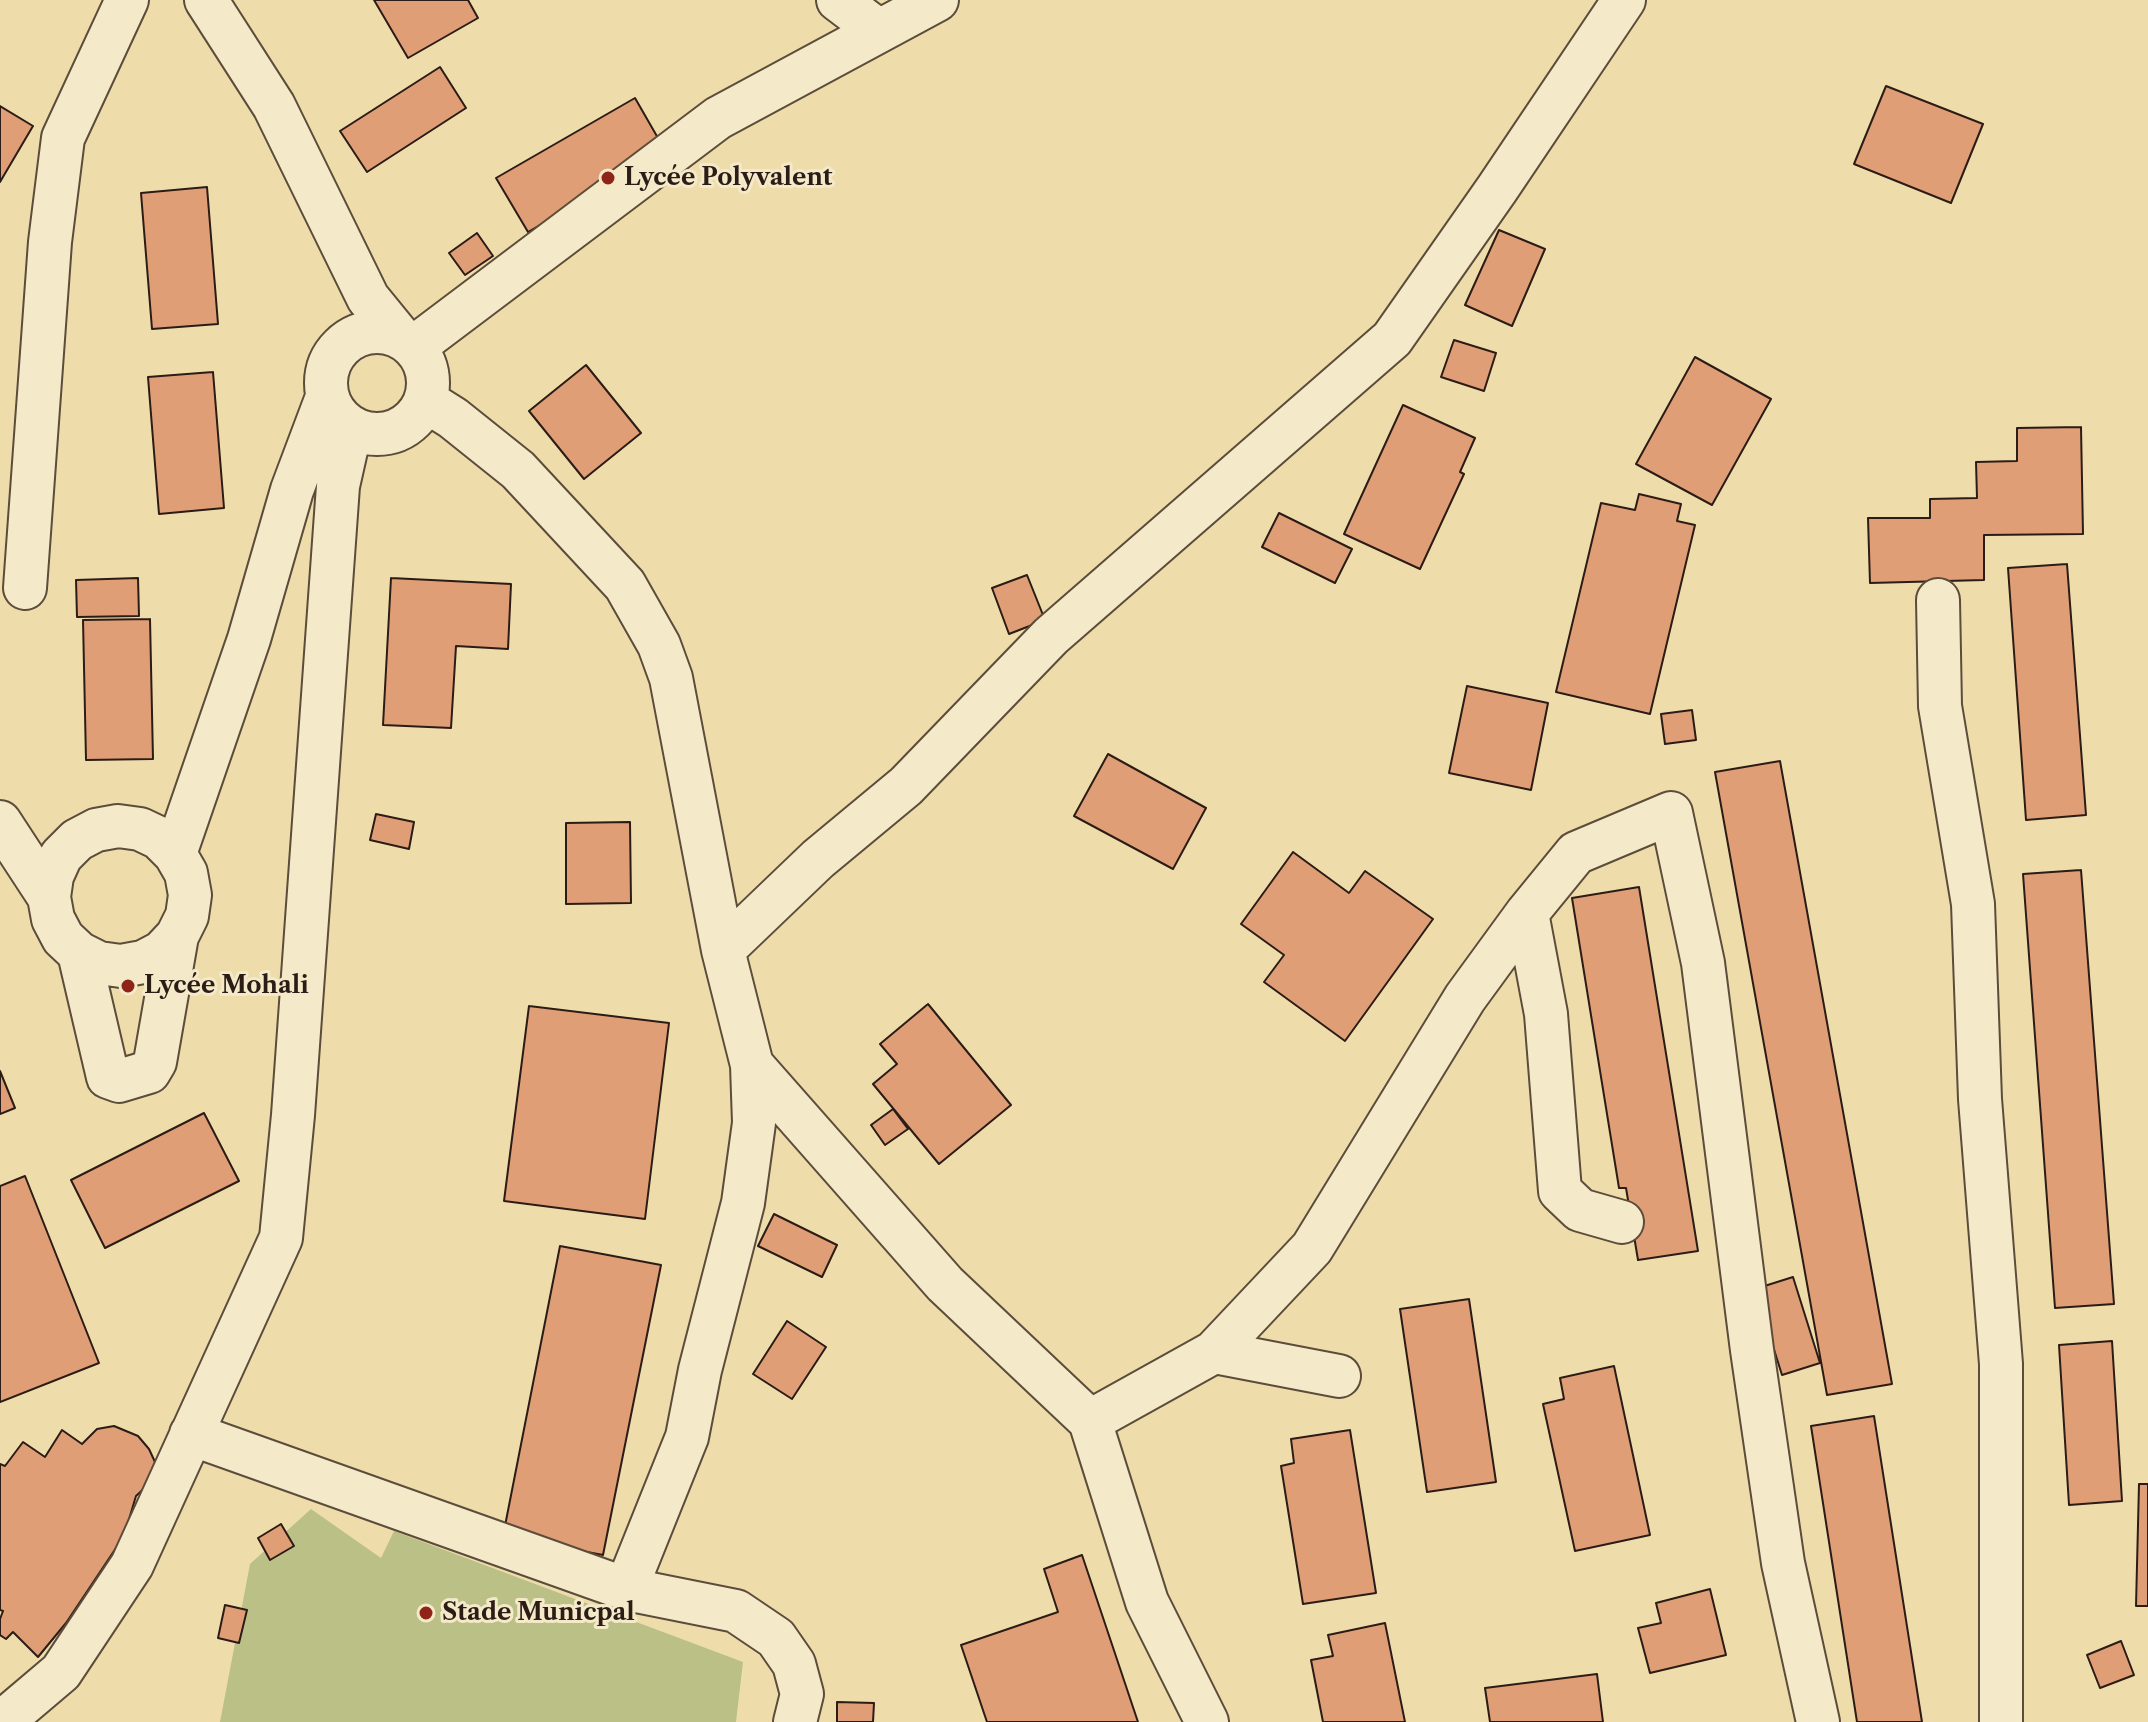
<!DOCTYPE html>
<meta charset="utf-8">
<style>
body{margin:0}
canvas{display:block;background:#eeddab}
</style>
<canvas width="2148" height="1722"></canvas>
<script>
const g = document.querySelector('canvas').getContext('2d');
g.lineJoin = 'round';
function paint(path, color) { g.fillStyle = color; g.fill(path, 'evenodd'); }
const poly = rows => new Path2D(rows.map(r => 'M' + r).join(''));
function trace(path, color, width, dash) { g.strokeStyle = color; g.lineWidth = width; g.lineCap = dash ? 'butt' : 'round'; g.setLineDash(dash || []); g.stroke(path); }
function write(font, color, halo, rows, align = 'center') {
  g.font = font + ' "Libre Caslon Text",serif'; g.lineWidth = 6; g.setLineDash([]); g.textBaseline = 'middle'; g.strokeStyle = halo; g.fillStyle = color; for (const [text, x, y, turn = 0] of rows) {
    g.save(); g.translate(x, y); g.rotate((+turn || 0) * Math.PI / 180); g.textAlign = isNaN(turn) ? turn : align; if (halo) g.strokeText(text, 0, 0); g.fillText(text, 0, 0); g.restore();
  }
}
paint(poly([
 [311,1509,381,1558,394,1531,743,1662,736,1722,220,1722,250,1564]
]), '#bbc087');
const building = poly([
 [374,0,468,0,478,18,408,58,374,0],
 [440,67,466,108,367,172,340,131,440,67],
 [1886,86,1983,124,1951,203,1854,164,1886,86],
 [635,98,666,152,528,232,496,178,635,98],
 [0,106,33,126,0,182,0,106],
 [207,187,218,324,152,329,141,193,207,187],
 [1499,230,1545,249,1512,326,1465,305,1499,230],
 [477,233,493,256,465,275,449,253,477,233],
 [1454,340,1496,353,1484,391,1441,377,1454,340],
 [1695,357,1771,399,1712,505,1636,464,1695,357],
 [586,365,641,433,584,479,529,411,586,365],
 [213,372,224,508,159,514,148,377,213,372],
 [1403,405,1475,438,1460,472,1464,474,1420,569,1344,534,1403,405],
 [2081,427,2083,534,1984,535,1984,580,1870,583,1868,518,1930,518,1930,499,1977,498,1976,462,2017,461,2017,428,2081,427],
 [1639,494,1681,504,1677,521,1695,525,1650,714,1556,692,1601,503,1635,510,1639,494],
 [1279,513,1352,549,1335,583,1262,547,1279,513],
 [2067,564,2086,815,2026,820,2008,568,2067,564],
 [1027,575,1045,620,1009,634,992,588,1027,575],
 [138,578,139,616,77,617,76,580,138,578],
 [391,578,511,584,508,649,456,646,451,728,383,725,391,578],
 [150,619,153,759,86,760,83,620,150,619],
 [1467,686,1548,703,1531,790,1449,773,1467,686],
 [1692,710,1696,740,1665,744,1661,714,1692,710],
 [1108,754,1206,808,1173,869,1074,816,1108,754],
 [1780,761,1892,1384,1827,1395,1715,772,1780,761],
 [376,814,414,822,409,849,370,840,376,814],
 [630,822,631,903,566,904,566,823,630,822],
 [1293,852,1349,893,1365,871,1433,919,1345,1041,1264,982,1284,955,1241,924,1293,852],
 [2081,870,2114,1304,2055,1308,2023,874,2081,870],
 [1639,887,1698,1251,1638,1260,1626,1188,1619,1188,1572,898,1639,887],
 [928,1004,1011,1105,939,1164,873,1084,897,1064,880,1044,928,1004],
 [529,1006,669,1023,645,1219,504,1201,529,1006],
 [0,1071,15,1108,0,1114,0,1071],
 [893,1109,908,1129,885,1145,871,1125,893,1109],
 [204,1113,239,1181,105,1248,71,1180,204,1113],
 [25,1176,99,1363,0,1402,0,1186,25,1176],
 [774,1214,837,1245,822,1277,758,1246,774,1214],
 [560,1246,661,1265,603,1555,503,1536,560,1246],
 [1793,1277,1820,1363,1782,1375,1755,1289,1793,1277],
 [1469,1299,1496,1482,1427,1492,1400,1309,1469,1299],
 [787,1321,826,1347,792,1399,753,1374,787,1321],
 [2112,1341,2122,1501,2069,1505,2059,1345,2112,1341],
 [1614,1366,1650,1535,1575,1551,1543,1404,1564,1399,1560,1378,1614,1366],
 [1874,1416,1922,1722,1857,1722,1811,1426,1874,1416],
 [114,1426,138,1436,149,1449,155,1462,150,1483,136,1496,124,1536,66,1623,38,1657,13,1632,6,1639,0,1635,0,1619,3,1611,0,1610,0,1464,5,1466,23,1442,45,1457,62,1430,82,1444,97,1429,114,1426],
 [1350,1430,1376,1593,1303,1604,1281,1466,1294,1463,1291,1439,1350,1430],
 [2139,1484,2148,1484,2148,1606,2136,1606,2139,1484],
 [281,1524,294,1546,270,1560,258,1538,281,1524],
 [1082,1555,1138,1722,987,1722,961,1645,1058,1612,1044,1569,1082,1555],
 [1710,1589,1726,1655,1650,1673,1638,1628,1661,1623,1656,1603,1710,1589],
 [225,1605,247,1610,239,1643,218,1638,225,1605],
 [1385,1623,1405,1722,1323,1722,1311,1660,1333,1656,1328,1635,1385,1623],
 [2121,1641,2134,1675,2100,1688,2087,1655,2121,1641],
 [1597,1674,1603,1722,1490,1722,1485,1688,1597,1674],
 [837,1702,874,1703,873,1722,837,1722,837,1702]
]);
paint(building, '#e09e77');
trace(building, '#2c1c16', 2);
const minor = poly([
 [206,0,274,106,368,298,399,336],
 [838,0,879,31],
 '326 383a51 51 0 1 1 102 0a51 51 0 1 1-102 0Z',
 [414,347,718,118,937,0],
 [426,401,453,418,518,470,625,585,659,645,671,678,723,950,752,1065,754,1123,743,1203,700,1370,687,1437,626,1589,736,1611,776,1638,794,1664,802,1694,795,1722],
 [25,588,50,242,63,138,127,0],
 [1938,600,1940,706,1973,904,1980,1099,2001,1364,2001,1722],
 [0,822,49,897,53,919,63,938,79,953,99,963,121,966,143,962,162,952,177,936,187,916,190,895,186,873,175,854,159,838,140,829,118,826,96,830,77,840,61,856,52,876,49,897],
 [175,854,249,639,292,490,327,397],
 [1527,913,1546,1014,1560,1191,1580,1210,1622,1222],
 [723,950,818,859,906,786,1051,636,1392,339,1497,189,1624,0],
 [79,953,108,1077,119,1081,149,1072,155,1062,177,936],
 [752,1065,945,1284,1090,1421,1147,1602,1207,1722],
 [1214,1352,1339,1376],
 [1090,1421,1214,1352,1312,1248,1465,998,1527,913,1576,853,1671,813,1703,963,1752,1350,1783,1563,1818,1722],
 [191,1434,626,1589],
 [2,1722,61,1672,132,1565,281,1238,293,1115,338,486,351,428]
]);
trace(minor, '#5c4c3b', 46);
trace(minor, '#f4e9c8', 42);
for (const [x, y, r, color] of [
 [608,178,8,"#8f2418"],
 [128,986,8,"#8f2418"],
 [426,1613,8,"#8f2418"]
]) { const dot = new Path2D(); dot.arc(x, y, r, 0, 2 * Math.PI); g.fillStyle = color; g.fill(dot); trace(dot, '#f4e9c8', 3); }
write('bold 24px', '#2c1c16', '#f4e9c8', [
 ["Lycée Polyvalent",624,178],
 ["Lycée Mohali",144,986],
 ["Stade Municpal",442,1613]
], 'left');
</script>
